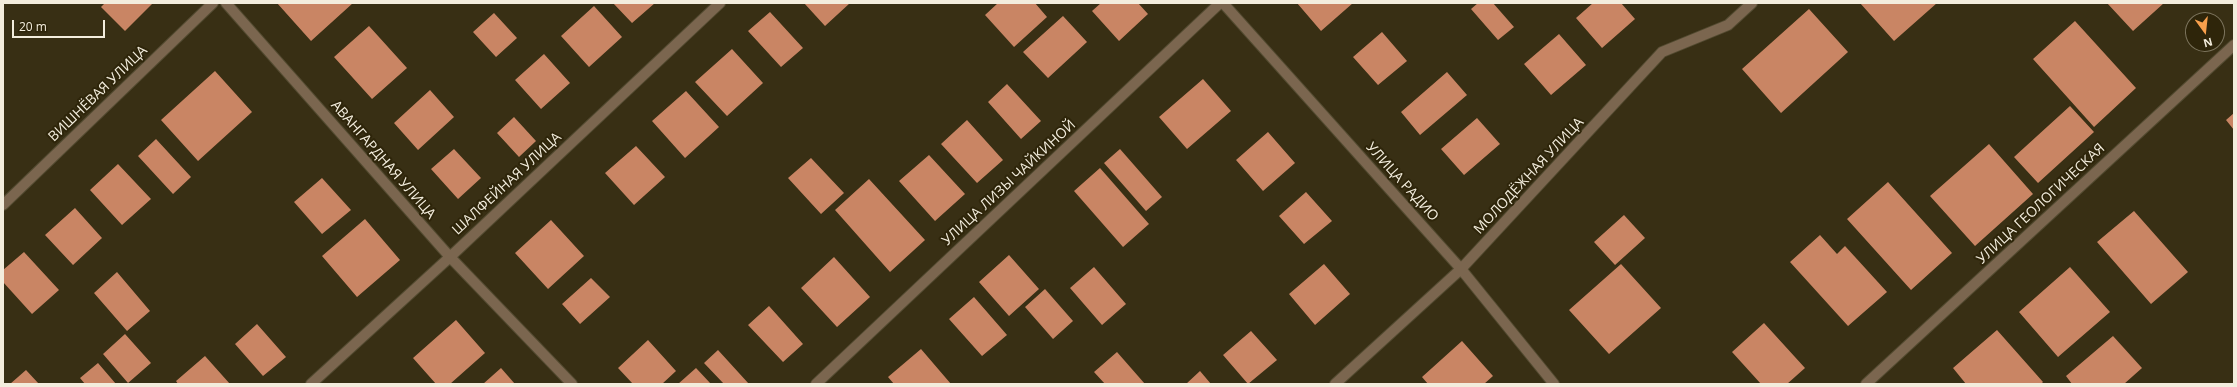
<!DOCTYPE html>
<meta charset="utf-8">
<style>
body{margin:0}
#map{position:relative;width:2237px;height:387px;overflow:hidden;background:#382f14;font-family:"Open Sans",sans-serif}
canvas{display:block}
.frame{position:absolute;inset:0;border:4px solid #f3eddd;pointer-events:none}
.north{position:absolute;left:2185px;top:12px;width:40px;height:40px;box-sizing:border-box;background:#2e250a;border:1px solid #7d755e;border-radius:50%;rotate:165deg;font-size:11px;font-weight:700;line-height:16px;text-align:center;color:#f3eddd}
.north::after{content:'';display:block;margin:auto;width:14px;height:18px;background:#f9a04c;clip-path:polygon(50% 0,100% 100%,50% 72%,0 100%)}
.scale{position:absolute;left:12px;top:20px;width:93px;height:18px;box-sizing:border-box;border:2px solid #f3eddd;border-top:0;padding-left:5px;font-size:12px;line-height:14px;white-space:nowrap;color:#f3eddd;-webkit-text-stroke:3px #2e250a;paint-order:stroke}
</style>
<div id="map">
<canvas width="2237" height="387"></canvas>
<div class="frame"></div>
<div class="north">N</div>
<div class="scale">20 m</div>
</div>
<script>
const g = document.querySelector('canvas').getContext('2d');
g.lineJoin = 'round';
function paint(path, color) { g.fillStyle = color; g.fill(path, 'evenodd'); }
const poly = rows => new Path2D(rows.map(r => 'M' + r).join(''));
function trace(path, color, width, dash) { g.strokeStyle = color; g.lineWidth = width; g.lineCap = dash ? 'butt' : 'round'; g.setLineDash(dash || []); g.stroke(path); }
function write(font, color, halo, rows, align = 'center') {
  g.font = font + ' "Open Sans",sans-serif'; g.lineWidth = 4; g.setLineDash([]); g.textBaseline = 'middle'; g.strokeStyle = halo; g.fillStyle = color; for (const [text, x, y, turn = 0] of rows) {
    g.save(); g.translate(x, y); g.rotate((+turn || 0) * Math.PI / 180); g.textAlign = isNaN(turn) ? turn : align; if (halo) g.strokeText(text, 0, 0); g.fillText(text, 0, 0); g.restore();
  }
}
paint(poly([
 [105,3,153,3,125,31,101,7],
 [277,3,353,3,311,41],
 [613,3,655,3,632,23],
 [804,3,850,3,825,26],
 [998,3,1035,3,1047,17,1014,47,985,15],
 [1101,3,1138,3,1148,14,1119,41,1092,11],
 [1297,3,1353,3,1321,31],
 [1478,3,1493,3,1514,27,1498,40,1471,9],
 [1593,3,1621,3,1635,19,1602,48,1576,18],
 [1860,3,1937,3,1894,41],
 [2107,3,2164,3,2133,31],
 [594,6,622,37,589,67,561,36],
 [1809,9,1848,52,1781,113,1742,69],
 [770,12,803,48,781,67,748,31],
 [494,13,517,38,496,57,473,32],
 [1063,16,1087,42,1048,78,1023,52],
 [2075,21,2136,88,2094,127,2033,59],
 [369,26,407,68,372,99,334,57],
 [1382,32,1407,61,1378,85,1353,57],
 [1559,34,1586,65,1551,95,1524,64],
 [732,49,763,83,727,116,695,82],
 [544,54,570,83,541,109,515,80],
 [215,71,252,112,198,161,161,120],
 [1447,72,1467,95,1420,135,1401,112],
 [1203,79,1231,111,1187,149,1159,117],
 [1007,84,1041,121,1021,139,988,102],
 [430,90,454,117,418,150,394,123],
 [686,91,719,127,685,158,652,121],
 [2070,106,2094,132,2038,183,2014,157],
 [2234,113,2234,130,2226,120],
 [514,117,536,141,519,157,497,133],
 [1477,118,1500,144,1464,175,1441,149],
 [967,120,1003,160,977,183,941,144],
 [1268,132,1295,163,1263,191,1236,160],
 [156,139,191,177,173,194,138,156],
 [1989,144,2033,194,1975,246,1930,196],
 [636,146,665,177,634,205,605,173],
 [454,149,481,178,458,199,431,169],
 [1120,149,1162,197,1146,211,1104,163],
 [929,155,965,194,935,221,899,181],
 [811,158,844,193,821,214,788,178],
 [118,164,151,199,122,225,90,190],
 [1100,168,1149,224,1123,247,1074,191],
 [322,178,351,210,322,234,294,202],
 [869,179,925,240,890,272,835,210],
 [1888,182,1952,253,1911,290,1847,219],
 [1306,192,1332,221,1304,244,1279,216],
 [75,208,102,238,73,265,45,235],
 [2134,211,2188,272,2151,304,2097,242],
 [1624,215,1645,238,1615,265,1594,242],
 [365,219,400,260,357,297,322,256],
 [551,220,584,256,548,289,515,253],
 [1820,235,1837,254,1845,246,1887,292,1848,326,1790,262],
 [24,252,59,290,32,314,3,282,3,270],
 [1009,255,1039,289,1009,316,979,282],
 [834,257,870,297,837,327,801,288],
 [1324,264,1350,294,1315,325,1289,294],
 [1621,264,1661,308,1609,354,1569,310],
 [1094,267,1126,304,1102,325,1070,288],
 [2070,267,2110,312,2058,357,2019,312],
 [117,272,150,311,127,331,94,293],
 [591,278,610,297,580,324,562,304],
 [1045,289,1073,321,1053,339,1025,307],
 [974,297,1007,335,982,356,949,319],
 [769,306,803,344,783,362,748,325],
 [456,320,485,353,450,384,436,384,413,358],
 [1764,323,1805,368,1787,384,1761,384,1732,352],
 [257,324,286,357,263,376,235,344],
 [1997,330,2043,382,2041,384,1966,384,1953,368],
 [1251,331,1277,360,1248,384,1223,355],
 [125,334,151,363,128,383,103,354],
 [2113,336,2142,368,2124,384,2072,384,2066,376],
 [648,340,676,371,662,384,633,384,618,368],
 [1462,341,1493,376,1484,384,1428,384,1422,377],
 [921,349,951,384,894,384,888,377],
 [718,350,749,384,724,384,704,363],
 [1117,352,1145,384,1105,384,1094,372],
 [205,356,230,384,178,384,176,381],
 [98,363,116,384,85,384,80,378],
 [501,368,515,384,483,384],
 [696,368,711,384,678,384],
 [26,370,39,384,10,384],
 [1200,371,1211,384,1186,384]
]), '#c98564');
const minor = poly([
 [226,3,450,257,572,384],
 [1223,3,1461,269,1554,384],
 [3,205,213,3],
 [311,384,450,257,720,3],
 [816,384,1220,3],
 [1335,384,1461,269,1662,52,1728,25,1752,3],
 [1866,384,2234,45]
]);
trace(minor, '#524a30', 12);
trace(minor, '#7b664f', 10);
write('14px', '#f3eddd', '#2e250a', [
 ["ВИШНЁВАЯ УЛИЦА",98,94,-44],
 ["АВАНГАРДНАЯ УЛИЦА",383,160,49],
 ["МОЛОДЁЖНАЯ УЛИЦА",1529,176,-47],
 ["УЛИЦА РАДИО",1402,182,48],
 ["УЛИЦА ЛИЗЫ ЧАЙКИНОЙ",1009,183,-43],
 ["ШАЛФЕЙНАЯ УЛИЦА",507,184,-43],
 ["УЛИЦА ГЕОЛОГИЧЕСКАЯ",2041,204,-43]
]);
</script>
